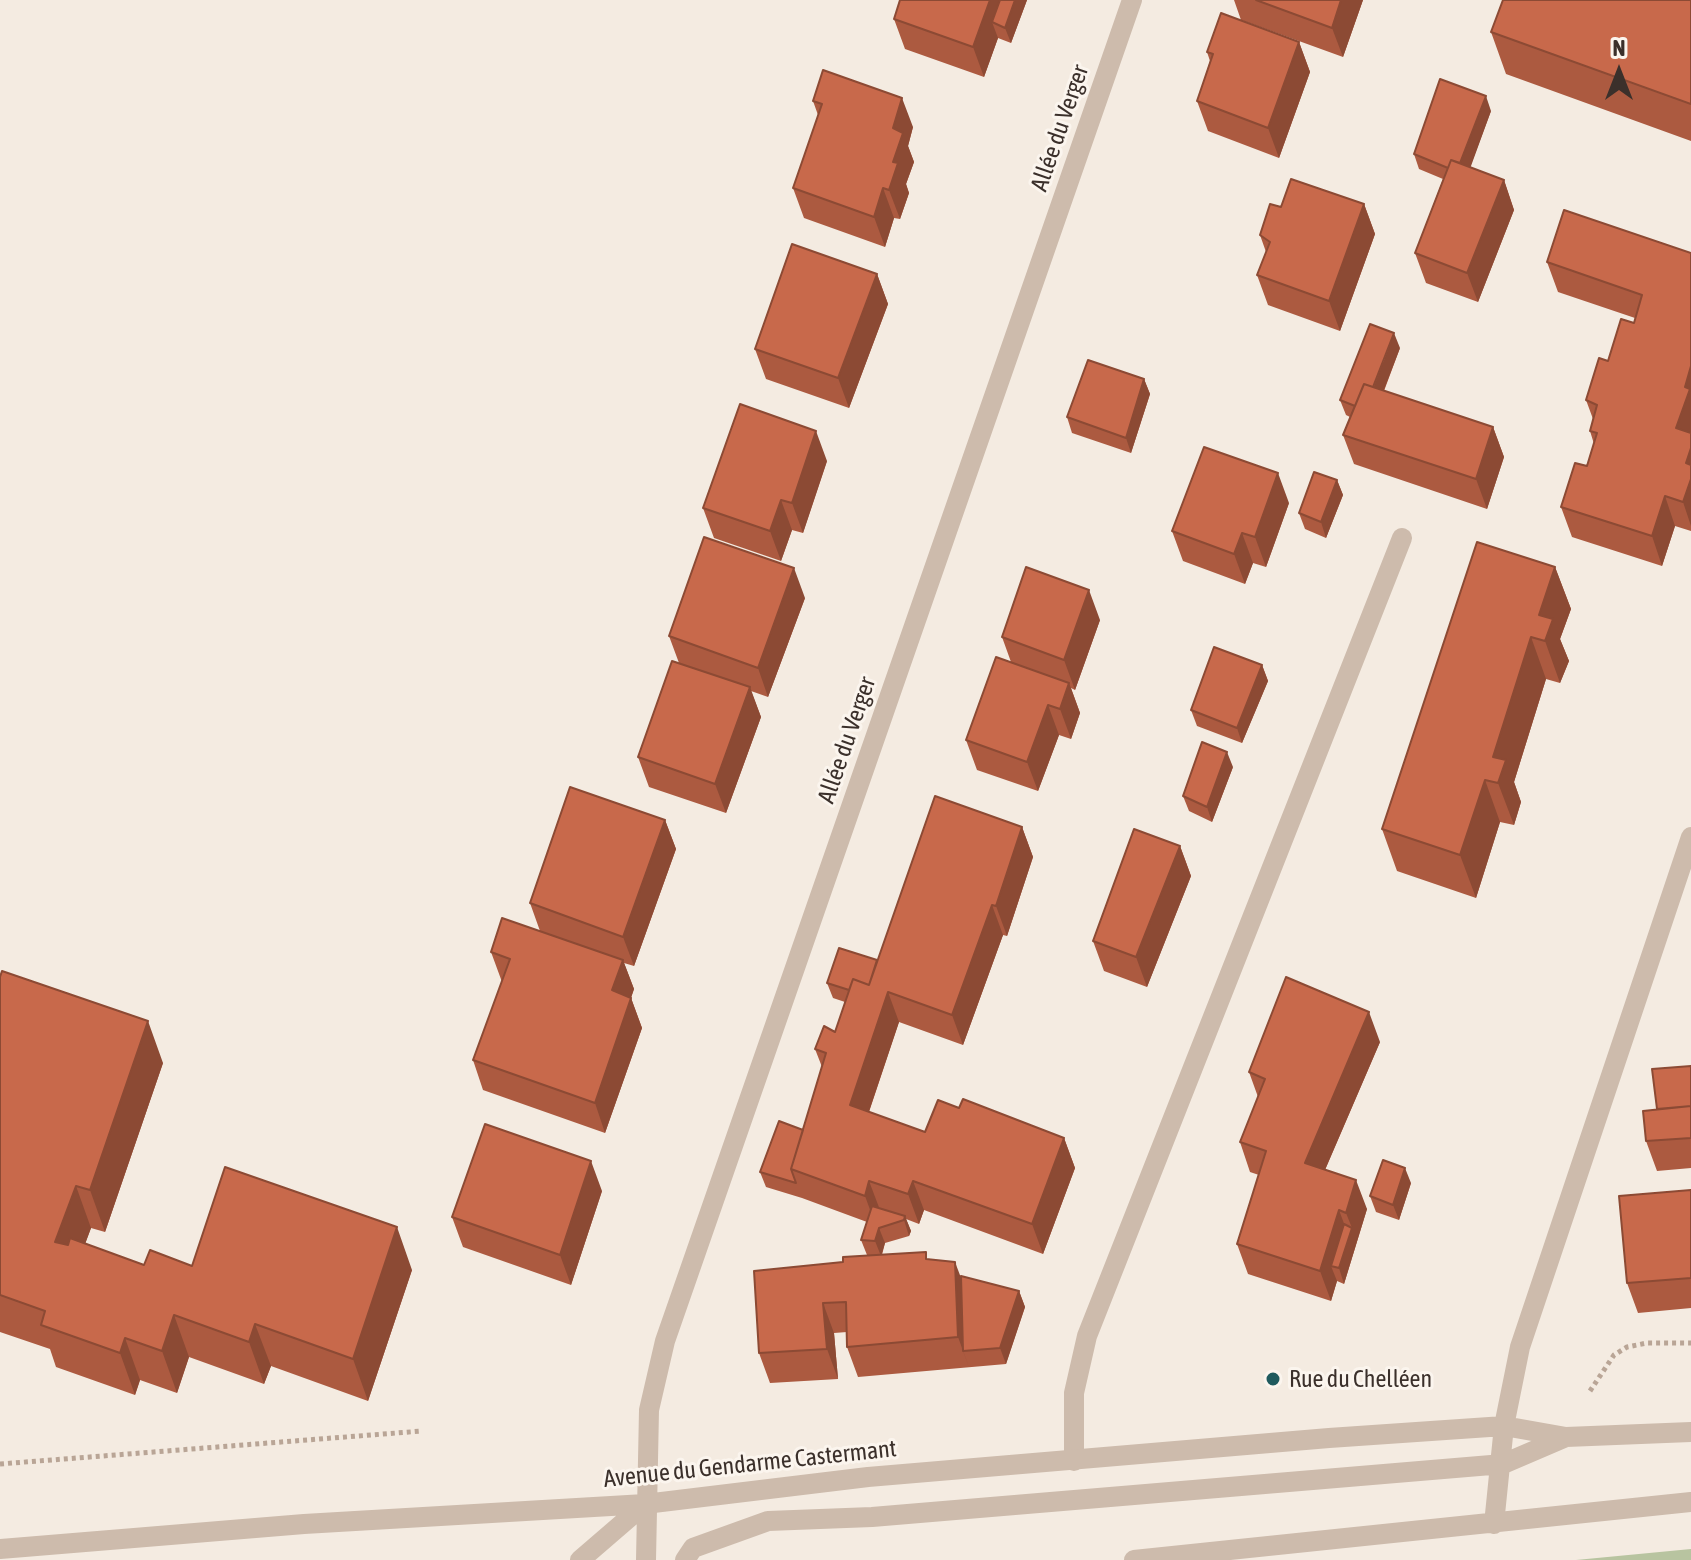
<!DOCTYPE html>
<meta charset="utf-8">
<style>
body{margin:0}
#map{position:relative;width:1691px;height:1560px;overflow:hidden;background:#f4ebe1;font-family:"Asap Condensed",sans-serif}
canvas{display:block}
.north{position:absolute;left:1579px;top:32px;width:80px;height:80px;-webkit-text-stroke:6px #fbf5ee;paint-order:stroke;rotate:0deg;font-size:22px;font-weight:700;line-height:32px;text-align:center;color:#3b302b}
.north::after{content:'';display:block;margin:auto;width:28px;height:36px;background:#3b302b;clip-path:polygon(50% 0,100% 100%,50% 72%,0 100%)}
</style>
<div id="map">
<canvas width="1691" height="1560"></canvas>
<div class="north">N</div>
</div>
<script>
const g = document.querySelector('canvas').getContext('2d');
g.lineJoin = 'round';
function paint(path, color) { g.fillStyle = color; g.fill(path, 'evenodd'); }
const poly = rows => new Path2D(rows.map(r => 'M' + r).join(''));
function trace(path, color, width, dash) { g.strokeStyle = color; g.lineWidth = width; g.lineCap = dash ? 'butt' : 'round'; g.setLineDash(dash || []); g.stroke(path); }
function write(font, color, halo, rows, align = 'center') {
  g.font = font + ' "Asap Condensed",sans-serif'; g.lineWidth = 6; g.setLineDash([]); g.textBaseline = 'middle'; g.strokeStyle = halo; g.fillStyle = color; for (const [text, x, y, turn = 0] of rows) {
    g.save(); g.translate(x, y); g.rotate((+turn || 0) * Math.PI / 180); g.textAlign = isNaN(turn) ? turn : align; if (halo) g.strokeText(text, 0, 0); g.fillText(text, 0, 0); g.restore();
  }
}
paint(poly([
 [1691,1549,1691,1560,1576,1560]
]), '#b8c4a0');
trace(poly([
 [1590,1391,1614,1355,1627,1347,1647,1343,1691,1343],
 [0,1464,422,1431]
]), '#b9a596', 5, [4, 4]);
trace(poly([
 [1074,1461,1074,1393,1087,1336,1402,538]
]), '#cdbbac', 20);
trace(poly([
 [1494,1524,1504,1426,1520,1347,1691,837],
 [0,1549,304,1524,645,1504,868,1477,1329,1438,1504,1426,1566,1437,1691,1432],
 [580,1560,645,1504],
 [646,1560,649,1410,665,1341,1132,0],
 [685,1560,693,1548,768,1521,872,1517,1503,1464,1566,1437],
 [1134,1560,1691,1502]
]), '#cdbbac', 20);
paint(poly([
 [900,0,1027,0,1011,43,998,38,984,77,905,49,894,19],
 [1234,0,1363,0,1343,57,1241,20],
 [1691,0,1691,141,1506,74,1491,32],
 [1299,42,1310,72,1279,158,1208,131,1197,101,1210,61,1207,52],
 [813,101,913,127,908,146,914,162,906,184,909,193,900,219,894,218,885,247,804,218,793,188,818,115],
 [1491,111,1470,167,1504,180,1514,210,1478,302,1426,283,1415,253,1443,179,1419,169,1414,154],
 [1364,204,1375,234,1340,331,1268,305,1257,275,1266,252,1260,235],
 [1691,253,1691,531,1675,526,1662,566,1572,537,1561,507,1587,466,1594,444,1590,431,1593,419,1586,400,1608,361,1634,323,1635,318,1558,292,1547,262],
 [877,274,888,304,849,408,766,379,755,349],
 [1400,348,1384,391,1493,427,1504,457,1487,509,1354,464,1343,435,1350,417,1346,415,1340,400],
 [1144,379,1150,394,1131,453,1072,433,1067,417],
 [827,461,803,533,792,530,781,561,714,538,703,508],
 [1337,480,1343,495,1326,538,1305,529,1299,513],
 [1289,503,1266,567,1253,563,1245,584,1183,561,1172,531],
 [1555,567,1571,609,1560,639,1569,661,1560,683,1546,679,1514,782,1521,802,1514,825,1500,822,1476,898,1397,871,1382,829],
 [805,598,768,697,751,691,761,717,726,813,649,787,638,757,679,663,669,636],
 [1100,620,1075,690,1071,688,1080,713,1071,739,1059,735,1038,791,977,770,966,740,1011,662,1002,637],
 [1262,665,1268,681,1242,743,1197,726,1191,710],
 [1233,767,1212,822,1189,811,1183,796],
 [665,820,676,849,634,966,624,963,634,989,631,998,642,1028,605,1133,483,1090,473,1060,502,982,491,952,540,931,530,903],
 [1022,827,1033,857,1007,936,1003,935,963,1045,899,1022,869,1112,925,1132,959,1108,1064,1138,1075,1168,1043,1254,924,1210,919,1224,906,1219,911,1231,909,1236,885,1243,882,1255,929,1260,961,1276,1019,1291,1025,1307,1006,1364,858,1377,847,1347,847,1332,834,1333,838,1379,770,1383,759,1353,843,1262,867,1255,861,1240,867,1222,802,1198,766,1187,760,1172,803,1130,822,1067,815,1049,835,1032,845,1002,833,998,827,983,877,960],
 [1180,846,1191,876,1147,987,1104,971,1093,941],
 [0,977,163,1063,105,1232,91,1228,85,1244,144,1265,412,1270,368,1401,271,1366,264,1384,189,1357,177,1393,140,1380,135,1395,56,1367,50,1349,0,1332],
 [1380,1042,1325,1170,1367,1209,1344,1284,1337,1281,1331,1301,1248,1274,1237,1244,1259,1175,1250,1172,1240,1142,1258,1097,1249,1072],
 [1691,1066,1691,1168,1657,1171,1646,1141,1657,1109],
 [1411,1183,1399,1220,1376,1212,1370,1196],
 [1691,1190,1691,1308,1638,1313,1627,1283],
 [602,1191,571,1285,463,1247,452,1217]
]), '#ac5a40');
paint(poly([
 [990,0,1012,0,992,22,998,38,984,77,973,47],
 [1015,0,1027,0,1011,43,1005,28],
 [1341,0,1363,0,1343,57,1332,28],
 [1299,42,1310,72,1279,158,1268,128],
 [1486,96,1491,111,1463,188,1457,172],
 [902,98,913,127,908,146,914,162,906,184,909,193,900,219,889,190,893,162,893,128],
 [1504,180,1514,210,1478,302,1467,273],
 [883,188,894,218,885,247,874,217],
 [1364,204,1375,234,1340,331,1329,301],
 [877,274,888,304,849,408,838,378],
 [1394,333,1400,348,1370,426,1365,411],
 [1691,366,1691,446,1676,428,1685,387],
 [1144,379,1150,394,1131,453,1126,438],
 [1493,427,1504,457,1487,509,1476,479],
 [816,431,827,461,803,533,792,503],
 [1691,448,1691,476,1686,463],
 [1278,473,1289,503,1266,567,1255,537],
 [1691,479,1691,526,1683,502],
 [1337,480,1343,495,1326,538,1321,522],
 [1665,496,1675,526,1662,566,1652,536],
 [781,500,792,530,781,561,770,531],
 [1242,533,1253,563,1245,584,1234,554],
 [1555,567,1571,609,1560,639,1569,661,1560,683,1545,641,1539,615],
 [794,568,805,598,768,697,758,668],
 [1089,590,1100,620,1075,690,1064,660],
 [1531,637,1546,679,1514,782,1521,802,1514,825,1498,783,1493,757],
 [1262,665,1268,681,1242,743,1237,728],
 [1069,683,1080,713,1071,739,1060,709],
 [750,687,761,717,726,813,715,784],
 [1048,705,1059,735,1038,791,1027,762],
 [1227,752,1233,767,1212,822,1207,807],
 [1485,780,1500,822,1476,898,1460,855],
 [665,820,676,849,634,966,623,937],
 [1022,827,1033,857,1007,936,996,906],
 [1180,846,1191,876,1147,987,1136,957],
 [992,905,1003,935,963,1045,952,1015],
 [623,960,634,989,623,1020,612,990],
 [888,992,899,1022,861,1135,850,1105],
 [631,998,642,1028,605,1133,595,1103],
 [1369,1012,1380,1042,1315,1193,1305,1163],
 [148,1021,163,1063,105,1232,90,1190],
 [1064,1138,1075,1168,1043,1254,1032,1224],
 [591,1161,602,1191,571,1285,560,1255],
 [1405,1168,1411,1183,1399,1220,1393,1205],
 [1356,1180,1367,1209,1344,1284,1339,1268,1331,1266,1337,1281,1331,1301,1320,1271,1339,1210,1349,1237,1352,1228,1346,1213],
 [869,1181,880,1210,876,1226,865,1196],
 [913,1181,924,1210,919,1224,908,1194],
 [76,1186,91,1228,70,1284,55,1242],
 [905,1216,911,1231,909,1236,904,1220],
 [397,1227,412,1270,368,1401,353,1359],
 [879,1228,885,1243,881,1256,875,1241],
 [955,1262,966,1291,963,1351,969,1367,958,1337],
 [1019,1291,1025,1307,1006,1364,1000,1348],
 [823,1303,834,1333,838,1379,827,1349],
 [174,1315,189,1357,177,1393,162,1351],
 [255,1324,271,1366,264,1384,249,1342],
 [125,1338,140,1380,135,1395,120,1353]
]), '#8c4a34');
const building = poly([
 [900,0,990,0,973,47,894,19,900,0],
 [1000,0,1015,0,1005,28,992,22,1000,0],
 [1256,0,1341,0,1332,28,1256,0],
 [1503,0,1691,0,1691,104,1491,32,1503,0],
 [1221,13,1299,42,1268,128,1197,101,1213,54,1207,52,1221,13],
 [823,70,902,98,893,128,903,133,893,162,898,163,889,190,883,188,874,217,793,188,822,104,813,101,823,70],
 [1440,79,1486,96,1460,163,1451,160,1448,168,1414,154,1440,79],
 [1451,160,1504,180,1467,273,1415,253,1451,160],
 [1291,179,1364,204,1329,301,1257,275,1270,242,1260,235,1270,204,1281,207,1291,179],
 [1564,210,1691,253,1691,366,1685,387,1690,389,1676,428,1691,433,1691,448,1686,463,1691,465,1691,479,1683,502,1665,496,1652,536,1561,507,1575,463,1587,466,1597,433,1590,431,1597,405,1586,400,1599,358,1608,361,1621,319,1634,323,1642,295,1547,262,1564,210],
 [792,244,877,274,838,378,755,349,792,244],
 [1370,324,1394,333,1373,387,1364,384,1355,406,1340,400,1370,324],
 [1088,360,1144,379,1126,438,1067,417,1088,360],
 [1364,384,1493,427,1476,479,1343,435,1364,384],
 [740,404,816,431,792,503,781,500,770,531,703,508,740,404],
 [1204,447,1278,473,1255,537,1242,533,1234,554,1172,531,1204,447],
 [1314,472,1337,480,1321,522,1299,513,1314,472],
 [704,537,794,568,758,668,669,636,704,537],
 [1477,542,1555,567,1539,615,1553,619,1545,641,1531,637,1493,757,1506,760,1498,783,1485,780,1460,855,1382,829,1477,542],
 [1026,567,1089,590,1064,660,1002,637,1026,567],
 [1214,647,1262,665,1237,728,1191,710,1214,647],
 [996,657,1069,683,1060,709,1048,705,1027,762,966,740,996,657],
 [672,661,750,687,715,784,638,757,672,661],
 [1202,742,1227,752,1207,807,1183,796,1202,742],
 [570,787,665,820,623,937,530,903,570,787],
 [935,796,1022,827,996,906,992,905,952,1015,888,992,850,1105,925,1132,938,1100,959,1108,963,1099,1064,1138,1032,1224,913,1181,908,1194,869,1181,865,1196,791,1169,826,1053,815,1049,824,1026,835,1032,853,979,869,985,935,796],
 [1134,829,1180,846,1136,957,1093,941,1134,829],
 [502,918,623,960,612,990,631,998,595,1103,473,1060,510,959,491,952,502,918],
 [839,948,877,960,869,985,853,979,849,990,827,983,839,948],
 [2,971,148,1021,90,1190,76,1186,55,1242,68,1245,70,1238,144,1265,150,1250,192,1266,225,1167,397,1227,353,1359,255,1324,249,1342,174,1315,162,1351,125,1338,120,1353,41,1325,45,1311,0,1295,0,977,2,971],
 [1286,977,1369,1012,1305,1163,1356,1180,1346,1213,1339,1210,1320,1271,1237,1244,1266,1151,1240,1142,1265,1079,1249,1072,1286,977],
 [1691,1066,1691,1106,1657,1109,1652,1069,1691,1066],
 [1691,1106,1691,1138,1646,1141,1643,1111,1691,1106],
 [779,1121,803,1130,791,1169,796,1183,760,1172,779,1121],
 [485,1124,591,1161,560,1255,452,1217,485,1124],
 [1383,1160,1405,1168,1393,1205,1370,1196,1383,1160],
 [1691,1190,1691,1278,1627,1283,1619,1196,1691,1190],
 [872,1206,905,1216,904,1220,879,1228,875,1241,861,1240,872,1206],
 [1344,1224,1352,1228,1339,1268,1331,1266,1344,1224],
 [926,1252,926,1259,955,1262,958,1337,847,1347,846,1302,823,1303,827,1349,759,1353,754,1271,843,1262,843,1257,926,1252],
 [961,1276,1019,1291,1000,1348,963,1351,961,1276]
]);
paint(building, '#c8694b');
trace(building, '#8c4a34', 2);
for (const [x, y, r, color] of [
 [1273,1379,8,"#1f5a5e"]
]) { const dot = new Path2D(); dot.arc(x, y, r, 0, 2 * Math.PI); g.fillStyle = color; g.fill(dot); trace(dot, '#fbf5ee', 3); }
write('24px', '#3b302b', '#fbf5ee', [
 ["Allée du Verger",1060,128,-71],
 ["Allée du Verger",847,740,-71],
 ["Avenue du Gendarme Castermant",750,1464,-6]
]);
write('24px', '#3b302b', '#fbf5ee', [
 ["Rue du Chelléen",1289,1379]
], 'left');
</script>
